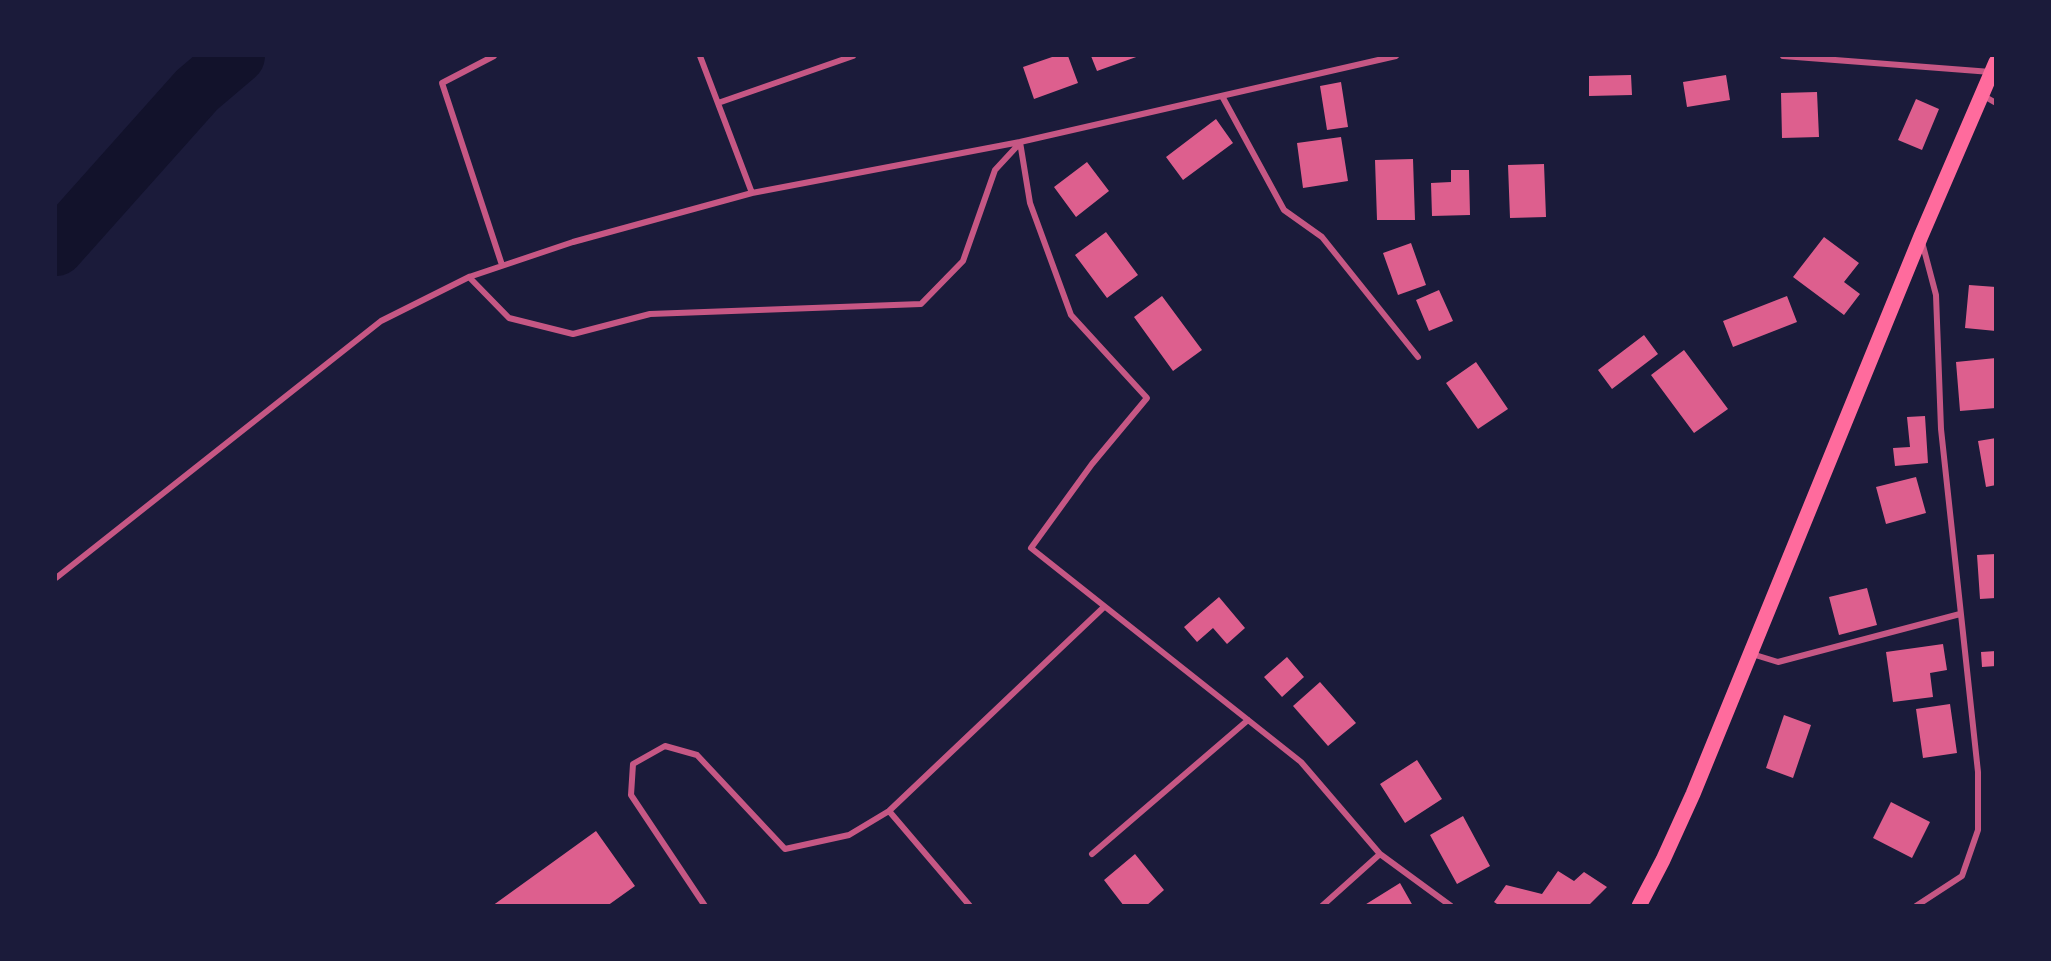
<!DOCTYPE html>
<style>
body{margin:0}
#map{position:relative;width:2051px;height:961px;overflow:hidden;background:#1b1b3a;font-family:"IBM Plex Sans",sans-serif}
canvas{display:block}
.frame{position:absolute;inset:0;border:57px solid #1b1b3a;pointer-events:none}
</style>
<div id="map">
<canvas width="2051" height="961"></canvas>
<div class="frame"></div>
</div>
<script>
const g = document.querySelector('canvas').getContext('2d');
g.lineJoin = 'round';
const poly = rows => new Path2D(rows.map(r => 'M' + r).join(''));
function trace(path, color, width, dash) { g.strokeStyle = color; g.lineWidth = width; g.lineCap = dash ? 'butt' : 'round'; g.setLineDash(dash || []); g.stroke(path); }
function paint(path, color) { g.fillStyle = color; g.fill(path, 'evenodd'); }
trace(poly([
 [56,248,197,90,237,56]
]), '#12122b', 56);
paint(poly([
 [1055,56,1068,56,1078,83,1034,99,1023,67],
 [1091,56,1139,56,1097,71],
 [1631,75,1632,95,1589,96,1589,76],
 [1726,75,1730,100,1687,107,1683,82],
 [1341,82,1348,127,1327,130,1320,86],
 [1817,92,1819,137,1782,138,1781,93],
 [1916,99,1939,109,1922,150,1898,140],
 [1216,119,1233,143,1183,180,1166,157],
 [1341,137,1348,181,1303,188,1297,143],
 [1413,159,1415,220,1377,220,1375,160],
 [1087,162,1109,191,1076,217,1054,187],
 [1544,164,1546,217,1510,218,1508,165],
 [1451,170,1469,170,1470,215,1432,216,1431,183,1451,182],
 [1106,232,1138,275,1107,298,1075,255],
 [1824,237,1859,263,1844,282,1860,294,1844,315,1793,277],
 [1411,243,1426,285,1398,295,1383,253],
 [1969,285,1996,287,1996,331,1965,328],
 [1439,290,1453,321,1429,331,1416,300],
 [1162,296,1202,350,1173,371,1134,317],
 [1787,296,1797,322,1733,347,1723,321],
 [1644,335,1658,354,1612,389,1598,370],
 [1684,350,1728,409,1694,433,1651,375],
 [1996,358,1996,408,1960,411,1956,362],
 [1476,362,1508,409,1478,429,1446,383],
 [1925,416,1928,463,1895,466,1893,448,1910,447,1907,417],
 [1996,438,1996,485,1986,487,1978,441],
 [1916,477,1926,513,1886,524,1876,487],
 [1996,554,1996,598,1980,599,1977,555],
 [1867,588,1877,625,1839,635,1829,597],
 [1219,597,1245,628,1227,644,1213,628,1197,642,1184,627],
 [1943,644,1947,670,1930,673,1933,697,1893,702,1886,652],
 [1996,651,1996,666,1982,667,1981,652],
 [1287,657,1304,677,1282,697,1264,677],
 [1320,682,1356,723,1328,746,1293,706],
 [1950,704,1957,753,1923,758,1916,709],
 [1784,715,1811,725,1793,778,1766,768],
 [1417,760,1442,799,1405,823,1380,784],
 [1891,802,1930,822,1912,858,1873,838],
 [1463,816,1490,866,1457,884,1430,835],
 [596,831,635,886,607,906,492,906],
 [1135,854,1164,890,1146,906,1124,906,1104,880],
 [1558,871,1574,881,1584,872,1607,887,1588,906,1500,906,1494,902,1506,885,1542,894],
 [1400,883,1413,906,1363,906]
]), '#dd5f8e');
trace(poly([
 [494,56,442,83,502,265],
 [700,56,752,193],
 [1783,56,1991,72],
 [1982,95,1996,103],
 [1222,96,1284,210,1322,237,1418,357],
 [718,103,853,56],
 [1020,142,1030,203,1071,315,1147,398,1092,464,1031,548,1301,762,1380,854,1451,906],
 [469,277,509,318,573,334,650,314,921,304,963,261,995,170,1020,143],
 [56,578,381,321,469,277,573,242,752,193,1020,142,1396,56],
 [1752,654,1778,662,1960,614],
 [889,811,970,906],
 [1092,854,1248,720],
 [705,906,631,795,633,764,665,746,697,755,785,849,849,835,889,811,1104,607],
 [1322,906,1380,854],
 [1916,906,1962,876,1978,830,1978,772,1941,429,1936,295,1922,242]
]), '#c65784', 6);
trace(poly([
 [1639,906,1663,860,1693,794,1921,236,1996,62]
]), '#ff6b9d', 15);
</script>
